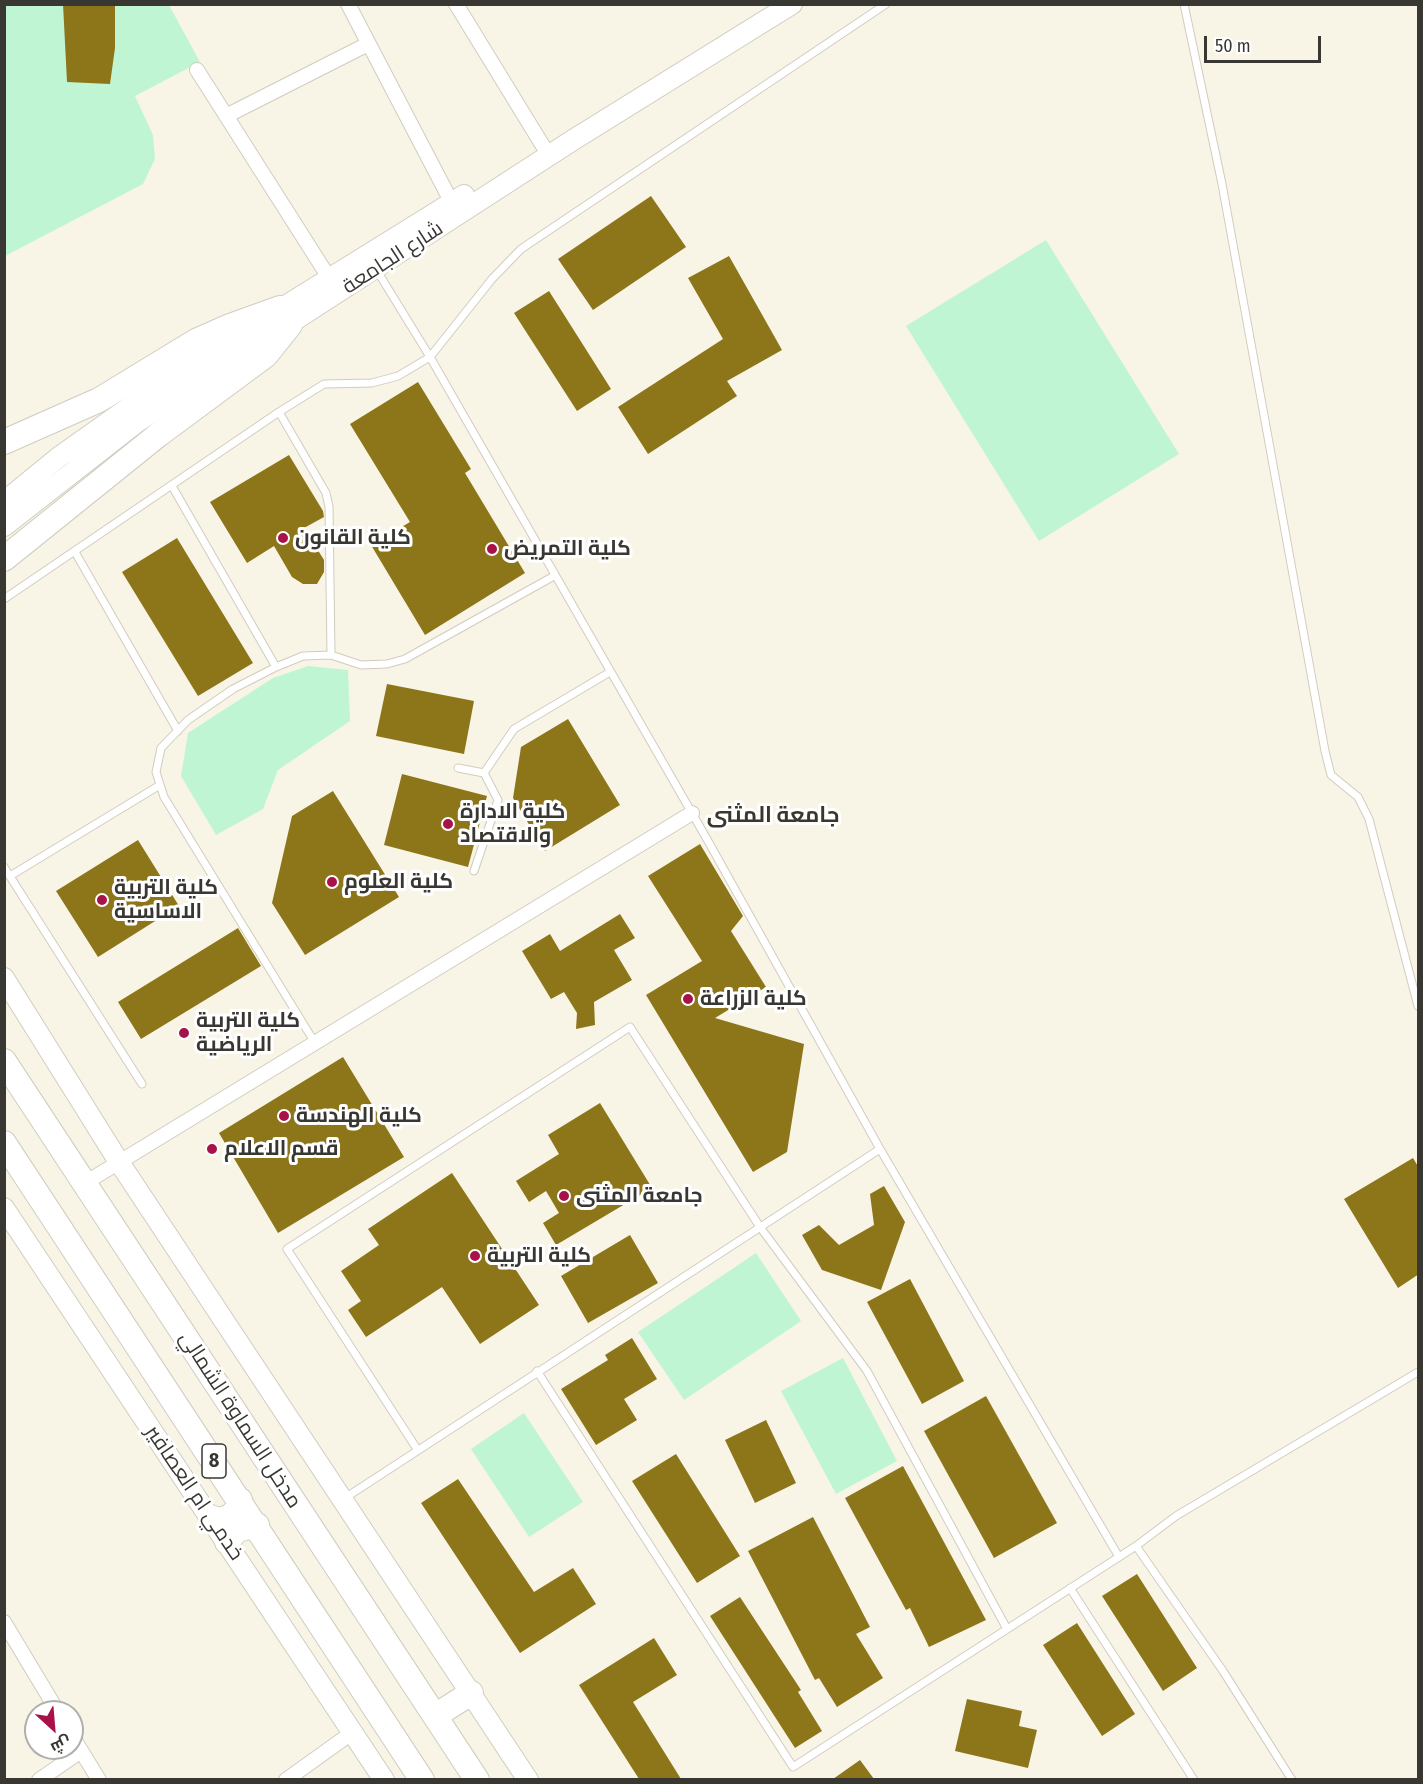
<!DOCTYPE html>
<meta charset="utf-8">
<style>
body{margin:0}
#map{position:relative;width:1423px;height:1784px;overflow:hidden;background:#f8f4e6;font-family:"Fira Sans Condensed",Cairo,sans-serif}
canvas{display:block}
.frame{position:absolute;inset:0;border:6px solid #383732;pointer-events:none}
.north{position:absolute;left:24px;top:1700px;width:60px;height:60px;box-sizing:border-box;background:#fff;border:2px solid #afafad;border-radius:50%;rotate:154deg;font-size:16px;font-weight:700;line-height:24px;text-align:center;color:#383732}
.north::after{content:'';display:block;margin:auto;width:21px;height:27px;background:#a71249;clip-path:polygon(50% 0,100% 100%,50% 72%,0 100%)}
.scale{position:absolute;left:1204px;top:36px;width:117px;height:27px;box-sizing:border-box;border:3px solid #383732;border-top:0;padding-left:8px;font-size:18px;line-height:21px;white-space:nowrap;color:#383732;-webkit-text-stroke:4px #fff;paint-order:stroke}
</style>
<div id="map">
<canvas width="1423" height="1784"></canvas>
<div class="frame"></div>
<div class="north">ش</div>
<div class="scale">50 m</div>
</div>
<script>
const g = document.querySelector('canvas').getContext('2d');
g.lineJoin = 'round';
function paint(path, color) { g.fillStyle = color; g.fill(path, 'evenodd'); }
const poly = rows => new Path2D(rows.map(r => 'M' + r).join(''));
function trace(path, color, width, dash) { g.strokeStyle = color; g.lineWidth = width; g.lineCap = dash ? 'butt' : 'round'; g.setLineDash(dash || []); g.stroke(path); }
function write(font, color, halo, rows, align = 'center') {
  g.font = font + ' "Fira Sans Condensed",Cairo,sans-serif'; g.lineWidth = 6; g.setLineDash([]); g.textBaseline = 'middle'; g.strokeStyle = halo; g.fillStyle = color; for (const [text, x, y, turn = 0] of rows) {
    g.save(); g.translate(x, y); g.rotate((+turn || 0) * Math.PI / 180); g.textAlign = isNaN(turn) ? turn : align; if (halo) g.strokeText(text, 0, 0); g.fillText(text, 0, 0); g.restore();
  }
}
paint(poly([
 [5,5,169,5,200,62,135,96,153,135,155,159,143,184,5,256],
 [1046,240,1179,454,1039,541,906,326],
 [308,666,348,670,350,721,278,770,263,809,216,835,181,776,188,733,273,678],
 [756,1253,801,1321,684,1400,638,1332],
 [843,1358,897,1461,836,1494,781,1391],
 [524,1413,583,1502,529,1537,471,1449]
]), '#c0f5d4');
paint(poly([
 [63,4,115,4,115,48,110,84,67,82],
 [651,196,686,247,593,310,558,259],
 [729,256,782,350,727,381,737,396,648,454,618,407,723,339,688,278],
 [549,291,611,389,577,411,514,313],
 [418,382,471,469,465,473,525,573,425,635,371,545,410,522,350,424],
 [289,455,323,511,324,517,304,528,324,560,324,572,317,584,303,584,292,577,274,546,247,563,210,502],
 [177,538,253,663,198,696,122,572],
 [387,684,474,701,464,754,376,736],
 [568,719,620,805,545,851,513,798,521,747],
 [402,774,487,796,468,867,384,845],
 [333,791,399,897,305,955,272,903,292,816],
 [138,840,179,906,98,957,56,891],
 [700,844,743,916,731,931,766,987,715,1018,804,1044,787,1152,753,1172,646,995,702,961,648,876],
 [620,914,635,938,614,950,632,980,594,1002,595,1025,576,1029,577,1013,564,992,551,999,522,951,550,934,560,951],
 [238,928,261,966,141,1039,118,1002],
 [343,1057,404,1157,278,1233,219,1133],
 [600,1103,652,1188,556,1245,543,1223,559,1213,546,1191,529,1202,516,1181,559,1154,548,1135],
 [1413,1158,1419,1168,1419,1274,1398,1288,1344,1199],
 [452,1173,539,1305,480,1344,442,1287,366,1337,348,1310,361,1301,341,1271,379,1245,368,1229],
 [884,1186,905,1222,881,1290,822,1270,802,1235,819,1225,839,1245,874,1225,870,1194],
 [630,1235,658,1283,588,1323,561,1276],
 [910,1279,964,1381,922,1404,867,1302],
 [632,1338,657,1379,624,1399,637,1420,596,1445,561,1389,608,1360,605,1355],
 [986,1396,1057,1523,994,1558,924,1431],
 [766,1420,796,1483,755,1503,725,1440],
 [676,1454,740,1556,697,1583,632,1481],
 [903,1466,986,1620,929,1647,910,1608,906,1610,845,1498],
 [458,1479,534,1592,573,1568,596,1604,520,1653,421,1503],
 [813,1517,870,1627,856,1634,883,1678,837,1707,819,1678,815,1680,748,1551],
 [1137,1574,1197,1668,1163,1691,1102,1596],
 [740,1597,801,1690,798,1692,822,1731,795,1748,710,1616],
 [1077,1623,1135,1714,1102,1736,1043,1645],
 [654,1638,677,1675,633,1702,681,1779,639,1779,579,1685],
 [967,1699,1022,1711,1019,1726,1037,1730,1028,1768,955,1751],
 [860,1760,874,1779,833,1779]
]), '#8d761a');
const service = poly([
 [1184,4,1222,184,1325,751,1331,775,1358,797,1369,819,1418,1006],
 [376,269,430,357,708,841,880,1149,1119,1557],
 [279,412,326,493,329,507,331,655],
 [172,486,276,667],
 [75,552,178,731],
 [4,599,279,412,324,384,372,383,398,376,430,357,492,279,521,249,886,4],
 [458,768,484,773,498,800,474,871],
 [484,773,514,729,610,672],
 [4,867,142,1084],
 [10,876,160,785],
 [315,1043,164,797,156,772,161,748,188,720,233,689,276,667,303,656,331,655,361,665,387,664,405,659,554,576],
 [537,1371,793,1767,1136,1546,1176,1516,1418,1372],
 [417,1449,287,1249,630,1027,760,1227,867,1371,1007,1629],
 [345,1498,880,1149],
 [1136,1546,1223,1671,1292,1780],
 [1070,1588,1194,1780]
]);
const minor = poly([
 [348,4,452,203],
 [456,4,543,146],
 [197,70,333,284],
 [226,116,368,44],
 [85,1183,692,813],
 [4,1622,58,1712],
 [72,1736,99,1780],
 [39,1780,81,1751],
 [286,1780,353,1732]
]);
const secondary = poly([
 [4,502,59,457,179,372,464,195],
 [4,526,137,422,573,140,792,4],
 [4,978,119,1162,528,1780],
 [4,1208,384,1780]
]);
const trunk = poly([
 [4,442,99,400,196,341,230,326,280,308],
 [4,559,158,435,266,355,290,325],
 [4,1061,477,1780],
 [4,1143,422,1780],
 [210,1517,219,1520,229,1517,237,1510,240,1500],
 [227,1542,237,1530,257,1525],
 [435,1716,471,1693]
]);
trace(service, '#d0ccbf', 9);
trace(minor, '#d0ccbf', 16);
trace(secondary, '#d0ccbf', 22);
trace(trunk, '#d0ccbf', 26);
trace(service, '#fff', 7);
trace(minor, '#fff', 14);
trace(secondary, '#fff', 20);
trace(trunk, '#fff', 24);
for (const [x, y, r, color] of [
 [283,538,6,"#a71249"],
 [492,549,6,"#a71249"],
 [448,824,6,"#a71249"],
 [332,882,6,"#a71249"],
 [102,900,6,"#a71249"],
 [688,999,6,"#a71249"],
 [184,1033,6,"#a71249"],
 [284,1116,6,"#a71249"],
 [212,1149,6,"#a71249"],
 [564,1196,6,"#a71249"],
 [475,1256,6,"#a71249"]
]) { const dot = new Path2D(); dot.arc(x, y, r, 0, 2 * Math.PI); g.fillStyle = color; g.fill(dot); trace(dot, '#fff', 2); }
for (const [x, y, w] of [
 [214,1461,24]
]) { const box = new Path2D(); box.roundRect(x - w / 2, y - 17, w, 34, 4.5); g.fillStyle = '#fff'; g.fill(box); trace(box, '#383732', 1.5); }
write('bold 20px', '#383732', null, [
 ["8",214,1461]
]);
write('21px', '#383732', '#fff', [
 ["شارع الجامعة",393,258,-33],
 ["مدخل السماوة الشمالي",240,1420,57],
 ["خدمي ام العصافير",194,1493,56]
]);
write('bold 21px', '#383732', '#fff', [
 ["كلية القانون",295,538],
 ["كلية التمريض",504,549],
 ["كلية الادارة",460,812],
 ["والاقتصاد",460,836],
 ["كلية العلوم",344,882],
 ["كلية التربية",114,888],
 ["الاساسية",114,912],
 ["كلية الزراعة",700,999],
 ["كلية التربية",196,1021],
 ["الرياضية",196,1045],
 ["كلية الهندسة",296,1116],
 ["قسم الاعلام",224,1149],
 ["جامعة المثنى",576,1196],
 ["كلية التربية",487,1256]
], 'left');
write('bold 22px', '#3a372c', '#fff', [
 ["جامعة المثنى",773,816]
]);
</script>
